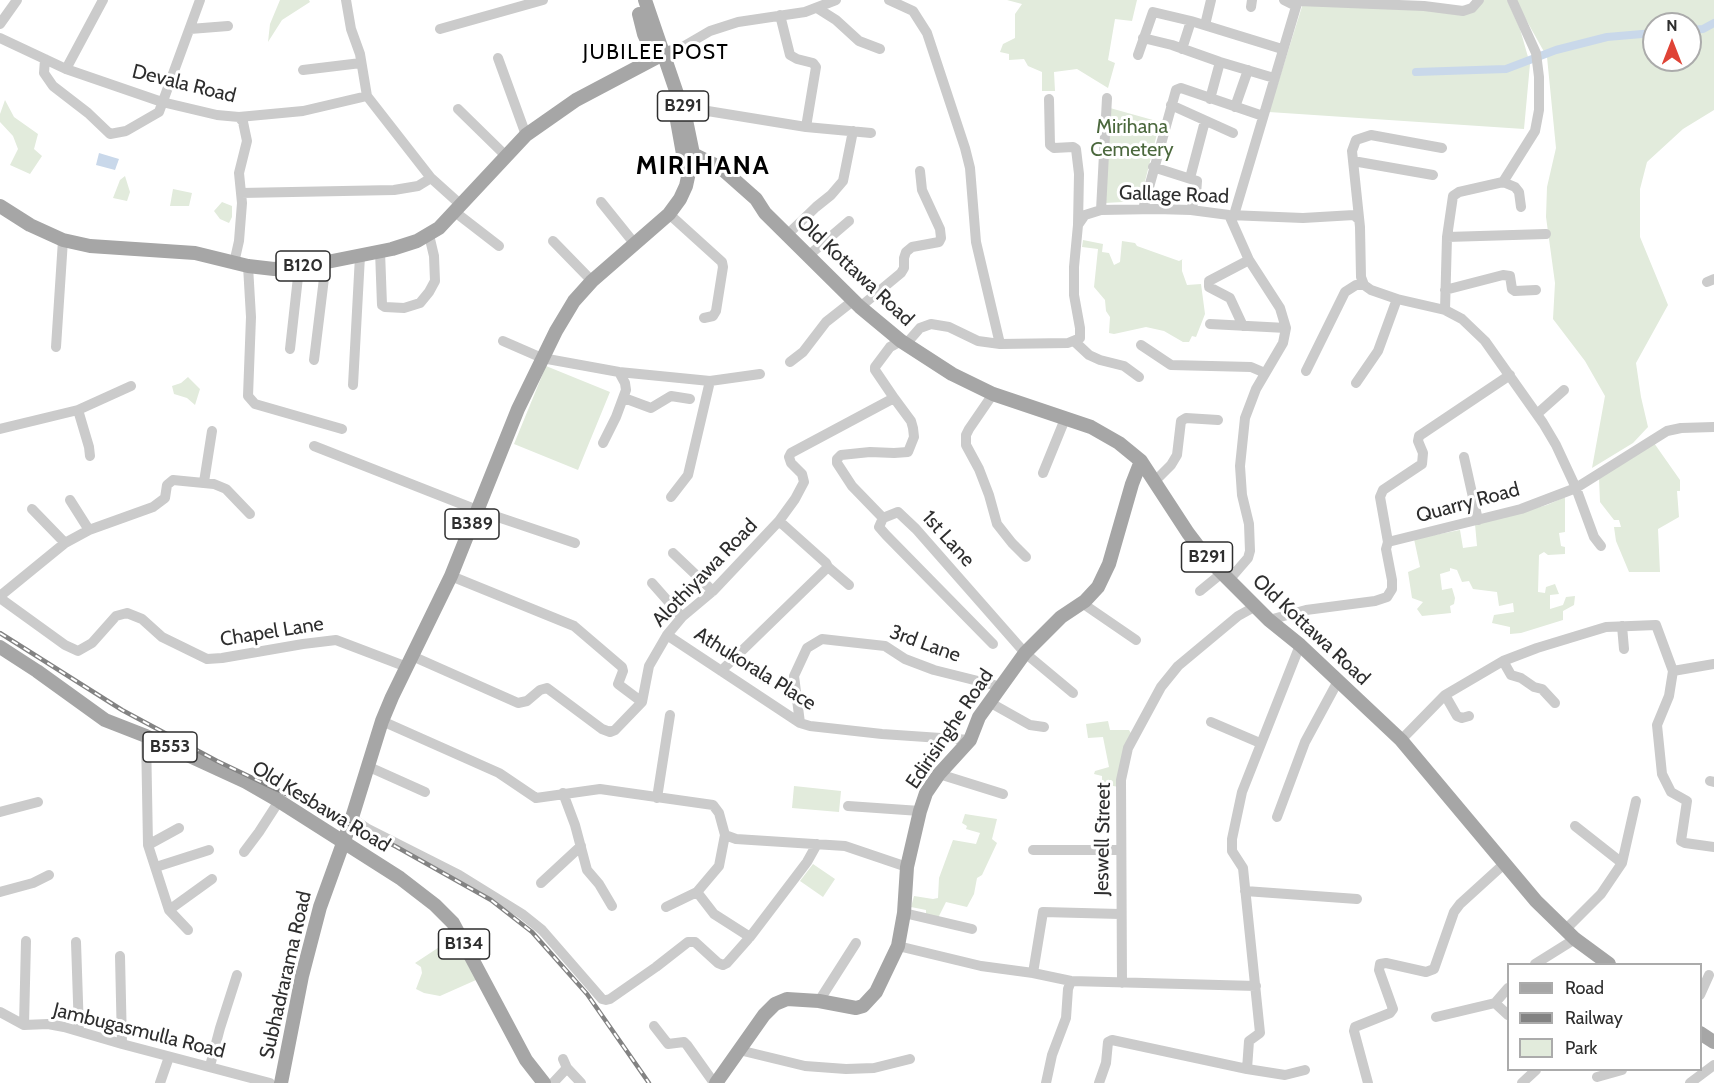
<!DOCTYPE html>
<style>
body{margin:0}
#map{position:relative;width:1714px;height:1083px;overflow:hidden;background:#fff;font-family:Cabin,sans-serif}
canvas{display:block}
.legend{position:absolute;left:1507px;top:963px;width:195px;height:108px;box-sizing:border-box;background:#fff;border:2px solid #ababab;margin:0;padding:8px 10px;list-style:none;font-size:18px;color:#2e2e2e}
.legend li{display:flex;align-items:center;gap:12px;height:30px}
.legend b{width:30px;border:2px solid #ababab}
.north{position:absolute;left:1642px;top:12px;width:60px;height:60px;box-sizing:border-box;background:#fff;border:2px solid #ababab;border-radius:50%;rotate:0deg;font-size:16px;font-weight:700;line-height:24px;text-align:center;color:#2e2e2e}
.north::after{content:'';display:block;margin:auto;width:21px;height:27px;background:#df4336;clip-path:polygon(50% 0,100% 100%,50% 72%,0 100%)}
</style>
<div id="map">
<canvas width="1714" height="1083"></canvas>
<ul class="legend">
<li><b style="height:8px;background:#a6a6a6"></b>Road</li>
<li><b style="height:8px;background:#838383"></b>Railway</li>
<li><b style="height:16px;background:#e2ebdc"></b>Park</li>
</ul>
<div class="north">N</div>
</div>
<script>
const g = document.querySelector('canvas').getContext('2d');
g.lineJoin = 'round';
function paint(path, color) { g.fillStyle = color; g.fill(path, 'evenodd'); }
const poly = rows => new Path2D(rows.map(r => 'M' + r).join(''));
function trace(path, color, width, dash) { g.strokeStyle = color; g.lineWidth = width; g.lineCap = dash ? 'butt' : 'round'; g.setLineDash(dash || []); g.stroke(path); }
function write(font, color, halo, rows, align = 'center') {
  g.font = font + ' Cabin,sans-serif'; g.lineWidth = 6; g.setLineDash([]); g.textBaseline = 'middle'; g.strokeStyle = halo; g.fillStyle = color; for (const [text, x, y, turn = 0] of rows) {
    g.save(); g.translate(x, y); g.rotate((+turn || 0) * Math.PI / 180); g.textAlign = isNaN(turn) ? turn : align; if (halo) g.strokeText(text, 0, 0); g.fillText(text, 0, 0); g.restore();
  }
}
paint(poly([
 [280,0,309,0,310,2,282,20,268,42,270,24],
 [1007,0,1137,0,1132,21,1115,19,1108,60,1115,63,1108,88,1077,69,1054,72,1055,91,1042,91,1042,72,1028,66,1024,59,1009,60,1009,54,1000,52,1003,44,1015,38,1015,14,1022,4],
 [1304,0,1460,13,1484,0,1507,0,1520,29,1530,64,1524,129,1269,112],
 [1515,0,1714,0,1714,110,1683,129,1647,162,1640,189,1640,237,1668,305,1636,363,1641,397,1648,427,1633,443,1592,468,1605,396,1585,361,1553,319,1555,283,1546,217,1547,187,1556,148,1547,57],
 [1654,24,1690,24,1690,60,1654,60],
 [5,100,14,117,38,134,34,149,42,156,30,174,10,165,18,149,13,136,0,122,0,114],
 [1110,108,1160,122,1140,201,1105,203],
 [125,176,130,192,127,201,113,198,120,180],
 [173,189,192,193,189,206,170,206],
 [222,202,232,206,232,217,229,223,220,219,214,211],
 [1083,240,1103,244,1102,252,1109,253,1114,265,1120,262,1122,241,1135,243,1137,246,1179,261,1183,259,1182,260,1182,271,1187,285,1201,284,1205,314,1196,337,1192,336,1189,342,1183,342,1164,331,1146,327,1114,334,1109,333,1110,317,1106,311,1105,300,1094,287,1098,249,1082,247],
 [546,366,610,392,578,470,514,444],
 [188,377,200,389,195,405,187,398,174,394,172,386,181,383],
 [1654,443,1680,480,1680,491,1677,491,1679,517,1658,529,1660,572,1629,572,1616,541,1614,527,1621,527,1619,520,1614,520,1600,502,1599,478],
 [1565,497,1565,532,1559,533,1561,546,1565,547,1565,554,1548,555,1544,552,1539,555,1538,592,1545,593,1546,587,1555,584,1559,594,1550,595,1550,609,1563,605,1566,597,1575,596,1574,605,1563,611,1563,620,1521,633,1510,634,1510,627,1492,623,1494,615,1514,612,1513,603,1499,606,1497,592,1473,589,1469,581,1462,582,1457,570,1450,568,1450,571,1440,574,1442,590,1452,588,1455,598,1454,604,1450,606,1451,613,1422,616,1417,609,1423,602,1412,598,1408,572,1420,567,1414,539,1460,530,1463,548,1477,546,1475,524,1547,505],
 [1108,721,1110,730,1129,730,1132,735,1119,787,1102,784,1102,776,1094,774,1095,771,1109,767,1103,737,1088,738,1086,724],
 [794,786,841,791,839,812,792,808],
 [965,814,997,819,992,839,997,843,982,875,977,878,974,894,967,907,946,902,938,918,926,915,926,910,911,907,914,896,933,899,938,898,939,878,953,840,976,844,980,833,966,829,967,826,962,823],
 [813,864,835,879,823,897,800,881],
 [453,938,476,980,440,996,424,993,416,989,422,973,421,967,415,963]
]), '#e2ebdc');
paint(poly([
 [99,153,119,159,115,170,96,165]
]), '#c9d8ea');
trace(poly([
 [1690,30,1703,29,1714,23],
 [1416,72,1506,69,1556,50,1607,37,1654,33]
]), '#c9d8ea', 8);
trace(poly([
 [346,0,351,29,360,54,367,96,431,178,461,205],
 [889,0,913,11,927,33,965,148,970,168,976,242,1000,344],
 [1284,0,1296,6],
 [1298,1,1424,6,1463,11,1472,8,1479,0],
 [1251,7,1252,0],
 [817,8,836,20,859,41,880,49],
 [780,15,790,55,797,59,813,63,816,67,806,127],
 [0,24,17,0],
 [1205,25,1211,0],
 [190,29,228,26],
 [440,29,543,0],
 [0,38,66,69,162,102,217,115,239,117,303,111,367,96],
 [1143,38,1172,45,1220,62,1274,78],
 [1182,49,1191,21],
 [674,52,710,31,738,22,805,12,836,0],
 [1138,55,1153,12,1191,21,1282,49],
 [498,58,526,135],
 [45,59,44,73,53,86,88,113,110,134,126,131,159,112,200,0],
 [66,69,103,0],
 [303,70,361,63],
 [1049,99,1050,145,1054,148,1073,147,1076,149,1079,174,1078,225],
 [1210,99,1220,62],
 [1171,105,1233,133],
 [683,107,806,127,871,133],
 [1235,107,1248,70],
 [458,109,506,156],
 [1442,148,1371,135,1356,140,1352,151,1360,227,1361,277,1364,285,1371,290,1397,299,1445,310,1462,319,1485,341,1543,423,1556,445,1576,488,1594,537,1601,546],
 [1353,161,1433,175],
 [1153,167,1197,181,1196,194,1191,210],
 [1190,178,1205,121],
 [1503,182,1535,131,1539,110,1539,77,1536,53,1512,0],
 [241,193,394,190,418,186,431,178],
 [601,202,634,243],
 [1143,209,1176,90,1181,88,1263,116],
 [1101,210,1107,98],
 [455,212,499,246],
 [669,214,722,262,723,267,716,311,713,316,704,318],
 [1234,215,1298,0],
 [788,234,816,207,831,195,843,181,853,131],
 [1447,237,1546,234],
 [553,241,592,281],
 [380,251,382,305,385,307,404,308,420,303,429,292,435,281,434,256,429,235],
 [808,256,849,221],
 [234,263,239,241,242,203,239,173,247,141,243,122,239,117],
 [248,266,251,317,248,396,255,404,342,429],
 [1707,282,1714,279],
 [1445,290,1503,275,1510,276,1512,289,1515,291,1536,290],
 [860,307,901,273,904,268,904,258,906,252,912,247,939,242,941,238,940,229,922,190,920,171],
 [1445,310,1447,237,1453,196,1459,192,1503,182,1515,187,1519,192,1521,207],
 [1210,324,1286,328],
 [1243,326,1230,298,1209,287,1209,281,1249,260],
 [503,341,542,358,619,372,710,381,760,374],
 [1074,341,1089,355,1100,360,1124,366,1139,377],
 [906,344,920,328,931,324,949,327,978,341,1000,344,1068,343,1080,338,1080,328,1074,295,1074,267,1078,225,1085,215,1101,210,1156,209,1191,210,1229,215,1303,218,1354,215,1357,218],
 [1141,345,1171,365,1251,367,1265,373],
 [56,347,63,240],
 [290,349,298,277,297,267],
 [314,360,326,262],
 [790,362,803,352,826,322,854,300],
 [1306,371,1345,292,1356,285,1364,285],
 [1356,383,1378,351,1397,299],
 [353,385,360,256],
 [993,394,969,429,966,435,966,445,979,469,989,495,997,524,1012,543,1026,557],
 [624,398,651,408,671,396,690,399],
 [894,398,911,421,913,428,914,437,908,452,894,453,870,452,841,455,837,459,837,463,852,486,883,518,898,512,916,529,1025,653,1073,693],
 [78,410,89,447,90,456],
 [1537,414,1564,390],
 [0,429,78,410,131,386],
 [603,443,616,417,626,390,625,383,619,372],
 [314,446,477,510,575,543],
 [1464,457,1478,520],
 [1043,473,1065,419],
 [1155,481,1171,465,1177,455,1181,421,1186,418,1218,420],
 [204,482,212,431],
 [671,497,688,475,710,381],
 [70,500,89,530],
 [32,509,65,543],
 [883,518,879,527,886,535,993,644],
 [1388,542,1380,497,1383,490,1422,464,1423,453,1418,441,1419,436,1510,375],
 [673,553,713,591],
 [828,567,849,585],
 [451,576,574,626,622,667,623,671,618,684,642,702],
 [1229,580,1248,558,1250,551,1249,524,1242,495,1240,466,1245,418,1256,389,1283,343,1286,328,1280,308,1249,260,1229,215],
 [652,583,682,617],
 [1200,591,1222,573],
 [0,596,65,543,89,530,153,507,165,498,167,485,173,480,214,484,226,489,250,514],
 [0,598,65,645,78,651,92,643,116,616,127,613,142,619,162,637,207,659,222,658,303,644,336,640,407,667],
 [1082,603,1136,640],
 [1269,620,1306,610,1375,601,1387,597,1392,589,1392,580,1386,549,1388,542,1521,509,1576,488,1667,431,1681,428,1714,427],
 [1622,626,1624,649],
 [667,635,800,723,810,726,882,734,970,740],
 [412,656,518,703,527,701,540,690,547,688,602,729,610,732,615,730,642,702,649,666,667,635,682,617,713,591,779,521],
 [1503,661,1511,675,1521,678,1534,687,1542,689,1555,703],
 [1714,664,1673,671,1669,696,1657,725,1662,774,1671,792,1687,801,1681,841,1685,843,1714,847],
 [721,671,828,567,826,563,779,521,795,499,804,482,802,474,791,463,789,457,791,453,894,398,875,370,875,367,890,347,901,341],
 [1445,695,1457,716,1462,718,1469,716],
 [989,702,1030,725,1044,727],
 [382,721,499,773,536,798,600,789,713,805,719,813,725,835,736,839,845,846,907,867],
 [1211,722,1260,743],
 [800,723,794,676,807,648,822,639,885,646,905,659,934,670,1002,687],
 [146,736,148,845,169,910,188,930],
 [1401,740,1445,695,1503,661,1537,648,1606,627,1656,625,1673,671],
 [367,766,425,792],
 [939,774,1003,794],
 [1710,781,1714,782],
 [563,793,575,825,587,870,599,884,612,906],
 [657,798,670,715],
 [848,806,920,811],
 [0,812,38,802],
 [1277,817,1305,742,1338,681],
 [352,818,368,829,459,875,522,914,542,930,602,999,606,1000,610,999,656,967,688,942,695,942,718,963,723,965,727,963,750,937,807,862,817,844],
 [1575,826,1622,863],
 [148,845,179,828],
 [1033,850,1120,850],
 [244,852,259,832,279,801],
 [156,867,209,850],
 [541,883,581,846],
 [1245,891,1357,899],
 [0,892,33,883,49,875],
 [697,892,714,914,750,937],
 [666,907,697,892,719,866,725,835],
 [169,910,212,879],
 [904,913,972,929],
 [1565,930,1601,894,1622,863,1636,801],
 [76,942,79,1031],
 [898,946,981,966,1033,973,1071,981,1256,986],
 [120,956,122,1044],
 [1535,964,1575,939],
 [1033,973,1043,912,1120,914],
 [1122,983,1121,780,1128,748,1161,687,1178,666,1238,616,1256,606],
 [1700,995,1709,975],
 [819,1001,856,943],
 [1495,1003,1508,988],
 [1495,1003,1508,1015],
 [0,1012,24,1025,48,1024,64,1027,122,1044,270,1083],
 [1436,1017,1495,1003],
 [24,1025,26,941],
 [654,1026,668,1044,684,1042,687,1045,714,1083],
 [739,1050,805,1066,846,1069,874,1068,910,1059],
 [210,1066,220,1028,237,975],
 [567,1068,581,1083],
 [1247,1069,1249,1041,1260,1033,1243,868,1232,851,1232,839,1242,792,1300,645],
 [1597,1077,1622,1070],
 [160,1083,169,1057],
 [553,1083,567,1068,563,1059],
 [1046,1083,1052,1055,1066,1018,1068,989,1071,981],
 [1099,1083,1106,1063,1108,1042,1112,1040,1247,1069,1285,1075,1305,1070],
 [1368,1083,1354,1031,1355,1027,1390,1013,1393,1009,1379,970,1380,964,1386,963,1426,972,1434,969,1454,912,1460,904,1504,864],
 [1522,1083,1536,1070],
 [1690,1083,1714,1065]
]), '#cbcbcb', 10);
trace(poly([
 [639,14,644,34,655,58],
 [676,115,683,154,682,162],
 [683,154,693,154,721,168,756,199,765,213,860,307,901,341,952,374,993,394,1091,427,1119,443,1141,461,1188,533,1207,558,1269,620,1300,645,1401,740,1536,901,1575,939,1609,964],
 [0,206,30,225,63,240,90,246,195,253,248,266,274,269,312,265,392,249,417,241,439,228,526,135,576,100,663,54,674,52],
 [0,647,37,671,105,720,146,736,246,782,279,801,400,878,435,905,453,923,526,1060,544,1083],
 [1700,1033,1714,1042],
 [281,1083,302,976,320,907,350,824,382,721,392,697,451,576,518,409,556,331,574,301,592,281,669,214,680,199,686,186,693,154,686,120,645,0],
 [716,1083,764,1015,775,1004,787,999,819,1001,856,1008,863,1006,876,992,898,946,904,913,907,867,920,811,926,793,939,774,970,740,979,717,1025,653,1061,617,1085,601,1098,587,1109,564,1132,484,1141,461]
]), '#a6a6a6', 14);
const rail = poly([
 [0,633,122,710,217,761,395,846,491,900,532,932,587,994,649,1083]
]);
trace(rail, '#838383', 4.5);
trace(rail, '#fff', 2, [7]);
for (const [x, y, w] of [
 [683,106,51],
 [303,266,54],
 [472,524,54],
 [1207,557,51],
 [170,747,54],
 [464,944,51]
]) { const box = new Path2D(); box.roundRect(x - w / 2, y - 15, w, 30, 4.5); g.fillStyle = '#fff'; g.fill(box); trace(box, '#2e2e2e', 1.5); }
write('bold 18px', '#2e2e2e', null, [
 ["B291",683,106],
 ["B120",303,266],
 ["B389",472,524],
 ["B291",1207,557],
 ["B553",170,747],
 ["B134",464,944]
]);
write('20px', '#2e2e2e', '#fff', [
 ["Devala Road",184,84,14],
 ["Gallage Road",1174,195,2],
 ["Old Kottawa Road",855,271,43],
 ["Quarry Road",1468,503,-15],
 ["1st Lane",948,539,48],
 ["Alothiyawa Road",705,573,-46],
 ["Old Kottawa Road",1311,630,43],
 ["Chapel Lane",272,632,-9],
 ["3rd Lane",925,644,20],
 ["Athukorala Place",755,669,32],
 ["Edirisinghe Road",950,729,-56],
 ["Old Kesbawa Road",321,807,31],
 ["Jeswell Street",1103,839,-89],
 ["Subhadrarama Road",286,975,-77],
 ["Jambugasmulla Road",139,1031,14]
]);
write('20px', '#4b683d', '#fff', [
 ["Mirihana",1132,127],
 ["Cemetery",1132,150]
]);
g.letterSpacing = '1.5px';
write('21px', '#000', '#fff', [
 ["JUBILEE POST",656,53]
]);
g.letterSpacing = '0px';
g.letterSpacing = '1.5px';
write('bold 26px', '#000', '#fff', [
 ["MIRIHANA",703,166]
]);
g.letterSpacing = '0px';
</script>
